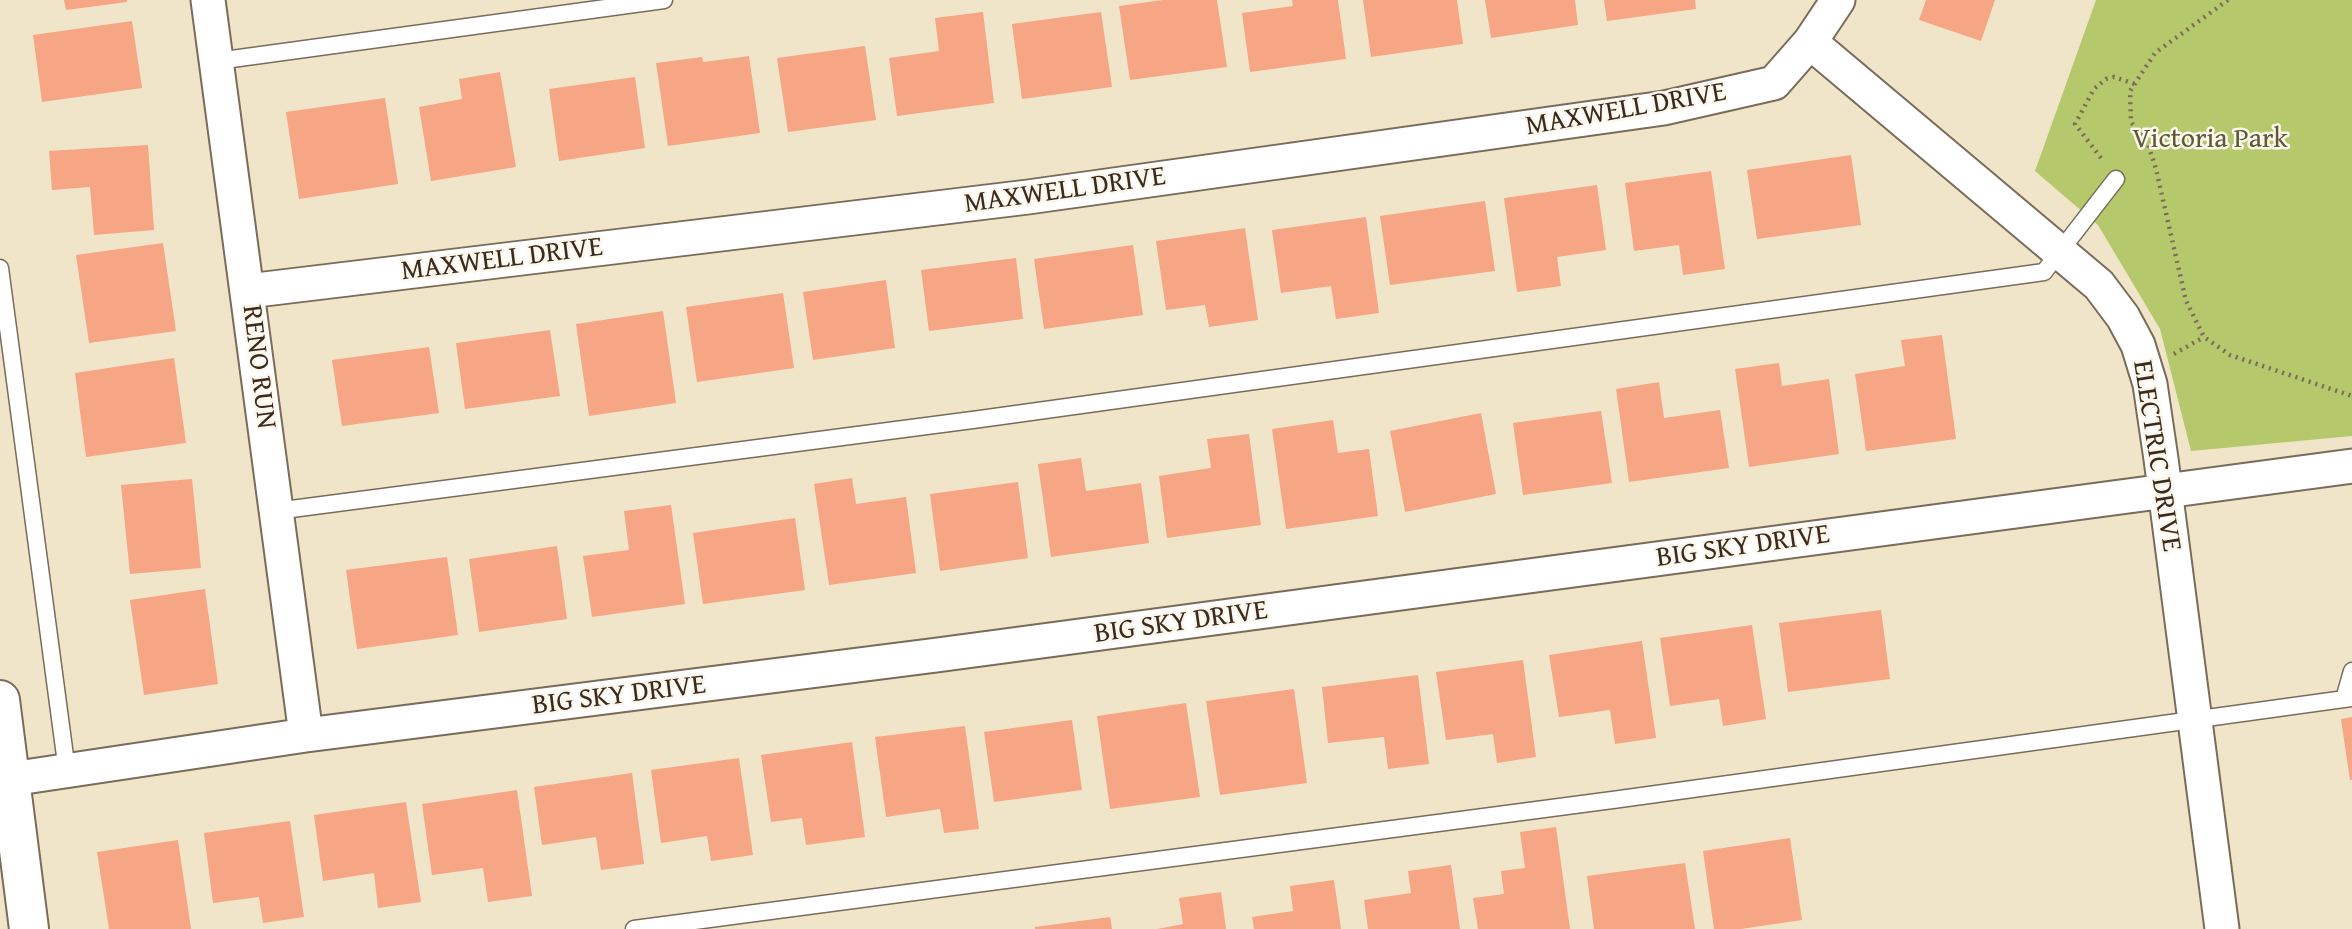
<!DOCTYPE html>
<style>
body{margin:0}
canvas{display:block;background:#f0e5c9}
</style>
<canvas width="2352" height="929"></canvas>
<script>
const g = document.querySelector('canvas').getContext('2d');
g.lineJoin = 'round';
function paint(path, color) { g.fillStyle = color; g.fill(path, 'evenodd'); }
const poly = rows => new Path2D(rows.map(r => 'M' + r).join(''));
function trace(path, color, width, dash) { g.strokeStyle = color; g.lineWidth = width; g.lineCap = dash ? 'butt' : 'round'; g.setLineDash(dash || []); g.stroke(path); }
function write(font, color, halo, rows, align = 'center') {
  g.font = font + ' "Gentium Book Plus",serif'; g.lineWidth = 5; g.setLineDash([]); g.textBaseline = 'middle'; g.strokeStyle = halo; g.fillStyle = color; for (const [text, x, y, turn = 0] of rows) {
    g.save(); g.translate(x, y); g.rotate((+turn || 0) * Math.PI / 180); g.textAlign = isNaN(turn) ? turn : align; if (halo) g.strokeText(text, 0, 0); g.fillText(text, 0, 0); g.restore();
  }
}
paint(poly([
 [2096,0,2352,0,2352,436,2191,451,2160,329,2098,225,2035,171]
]), '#b5c86c');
paint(poly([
 [64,0,127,0,127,2,66,10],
 [1163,0,1217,0,1227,67,1130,80,1119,6],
 [1292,0,1338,0,1346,59,1250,72,1242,13,1293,6],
 [1363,0,1457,0,1463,44,1371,57],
 [1485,0,1575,0,1578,25,1491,38],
 [1604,0,1695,0,1696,9,1607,21],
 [1926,0,1995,0,1981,41,1919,20],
 [983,12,994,103,897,116,889,58,939,51,935,18],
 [1101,12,1112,87,1022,99,1012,24],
 [132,21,142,88,42,102,33,35],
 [865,46,876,120,788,132,777,58],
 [749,56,760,133,668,146,656,63,702,57,703,62],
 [500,72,516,167,431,181,419,107,462,99,459,79],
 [635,77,645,148,559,161,549,89],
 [385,98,398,184,299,199,286,112],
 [148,145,154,230,94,235,90,187,52,190,49,151],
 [1851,155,1861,225,1757,239,1747,170],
 [1711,171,1725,269,1683,275,1679,245,1634,251,1625,183],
 [1597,185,1606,250,1557,257,1561,286,1517,292,1504,198],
 [1485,201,1495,271,1390,285,1380,216],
 [1366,217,1379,313,1336,319,1331,286,1281,293,1272,230],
 [1245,228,1258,320,1209,327,1205,305,1166,310,1156,241],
 [163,243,176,331,89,343,76,255],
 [1133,245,1143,315,1044,329,1034,259],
 [1016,258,1023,319,929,331,921,270],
 [886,280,895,348,813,360,803,292],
 [783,293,794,368,697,382,686,307],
 [663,311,676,403,589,416,576,324],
 [550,330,560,396,465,409,456,343],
 [1942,335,1956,439,1866,451,1855,374,1905,366,1901,340],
 [429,347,439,413,342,426,332,360],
 [174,358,186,443,86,457,75,373],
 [1779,363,1782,386,1829,379,1839,454,1749,467,1735,369],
 [1659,382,1664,418,1720,410,1729,468,1629,482,1616,389],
 [1601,411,1612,483,1523,495,1513,423],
 [1481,413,1496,494,1405,512,1390,431],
 [1333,420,1338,453,1369,449,1378,516,1286,529,1272,429],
 [1249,434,1261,525,1167,538,1159,476,1211,468,1207,439],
 [1081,458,1086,491,1141,483,1149,543,1051,557,1038,464],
 [852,478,856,504,906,497,916,573,829,585,814,484],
 [192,479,201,568,130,574,121,485],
 [1018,482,1028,558,940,571,930,494],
 [671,505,685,604,592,617,583,556,629,550,624,511],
 [795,518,805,590,703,604,693,533],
 [557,546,567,619,479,632,469,559],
 [447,557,458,635,357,649,346,570],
 [205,589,218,684,144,695,130,600],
 [1881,610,1890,679,1788,692,1779,623],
 [1752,625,1766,719,1723,726,1719,699,1670,706,1660,638],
 [1642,641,1656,738,1615,744,1610,710,1559,717,1549,655],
 [1523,660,1536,757,1497,763,1493,734,1446,740,1436,672],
 [1418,675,1429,764,1388,769,1384,737,1328,743,1322,687],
 [1294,689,1307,783,1220,795,1206,701],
 [1186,703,1200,797,1110,809,1097,716],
 [2352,717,2352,780,2350,780,2341,719],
 [1072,720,1082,790,994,802,984,732],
 [965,726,979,829,944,833,940,809,886,817,875,737],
 [852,742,865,837,806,845,802,818,771,822,761,755],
 [739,758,753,855,711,861,707,836,661,843,651,770],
 [632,773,644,864,601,870,596,837,542,845,534,787],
 [517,790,532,896,488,902,483,868,432,875,422,804],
 [406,802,421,902,378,908,374,873,323,881,314,815],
 [290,821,304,917,263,923,259,897,213,903,204,833],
 [1556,827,1570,929,1478,929,1473,898,1504,894,1501,871,1525,868,1520,832],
 [1790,838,1802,920,1741,929,1714,929,1703,851],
 [178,840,191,929,109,929,97,852],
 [1685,863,1695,929,1594,929,1587,876],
 [1451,865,1460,929,1368,929,1364,900,1411,893,1408,871],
 [1334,880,1341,929,1254,929,1252,917,1293,911,1290,886],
 [1221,892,1226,929,1157,929,1183,924,1179,898],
 [1110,917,1112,929,1035,929,1035,927]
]), '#f6a585');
const lane = poly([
 [217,61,664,0],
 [0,268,67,771],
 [276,511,980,419,2044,272,2116,179],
 [2344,699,2352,671],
 [634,929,1620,799,2352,698]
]);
const street = poly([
 [208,0,306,735],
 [1810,42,2099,285,2123,317,2138,345,2150,384,2161,459,2222,929],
 [248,291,1028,197,1664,108,1774,83,1810,42,1838,0],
 [11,779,306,735,937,655,2352,466]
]);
const secondary = poly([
 [0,700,29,929]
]);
trace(lane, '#7a6b5a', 19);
trace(street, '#7a6b5a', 37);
trace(secondary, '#7a6b5a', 42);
trace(poly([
 [2228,0,2155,53,2130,91,2131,122,2148,144,2156,169,2186,301,2204,337,2230,355,2352,396],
 [2101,158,2075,124,2094,89,2106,79,2114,77,2135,84],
 [2174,354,2204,337]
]), '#7a6b5a', 4.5, [2, 5]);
trace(lane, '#fff', 16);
trace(street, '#fff', 33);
trace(secondary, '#fff', 38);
write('28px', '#3b2a1e', '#fbf7ec', [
 ["MAXWELL DRIVE",1626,110,-10],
 ["MAXWELL DRIVE",1065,191,-8],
 ["MAXWELL DRIVE",502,260,-7],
 ["RENO RUN",258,367,83],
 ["ELECTRIC DRIVE",2156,456,81],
 ["BIG SKY DRIVE",1743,547,-8],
 ["BIG SKY DRIVE",1181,623,-8],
 ["BIG SKY DRIVE",619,696,-7]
]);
write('28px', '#605935', '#fbf7ec', [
 ["Victoria Park",2210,140]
]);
</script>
